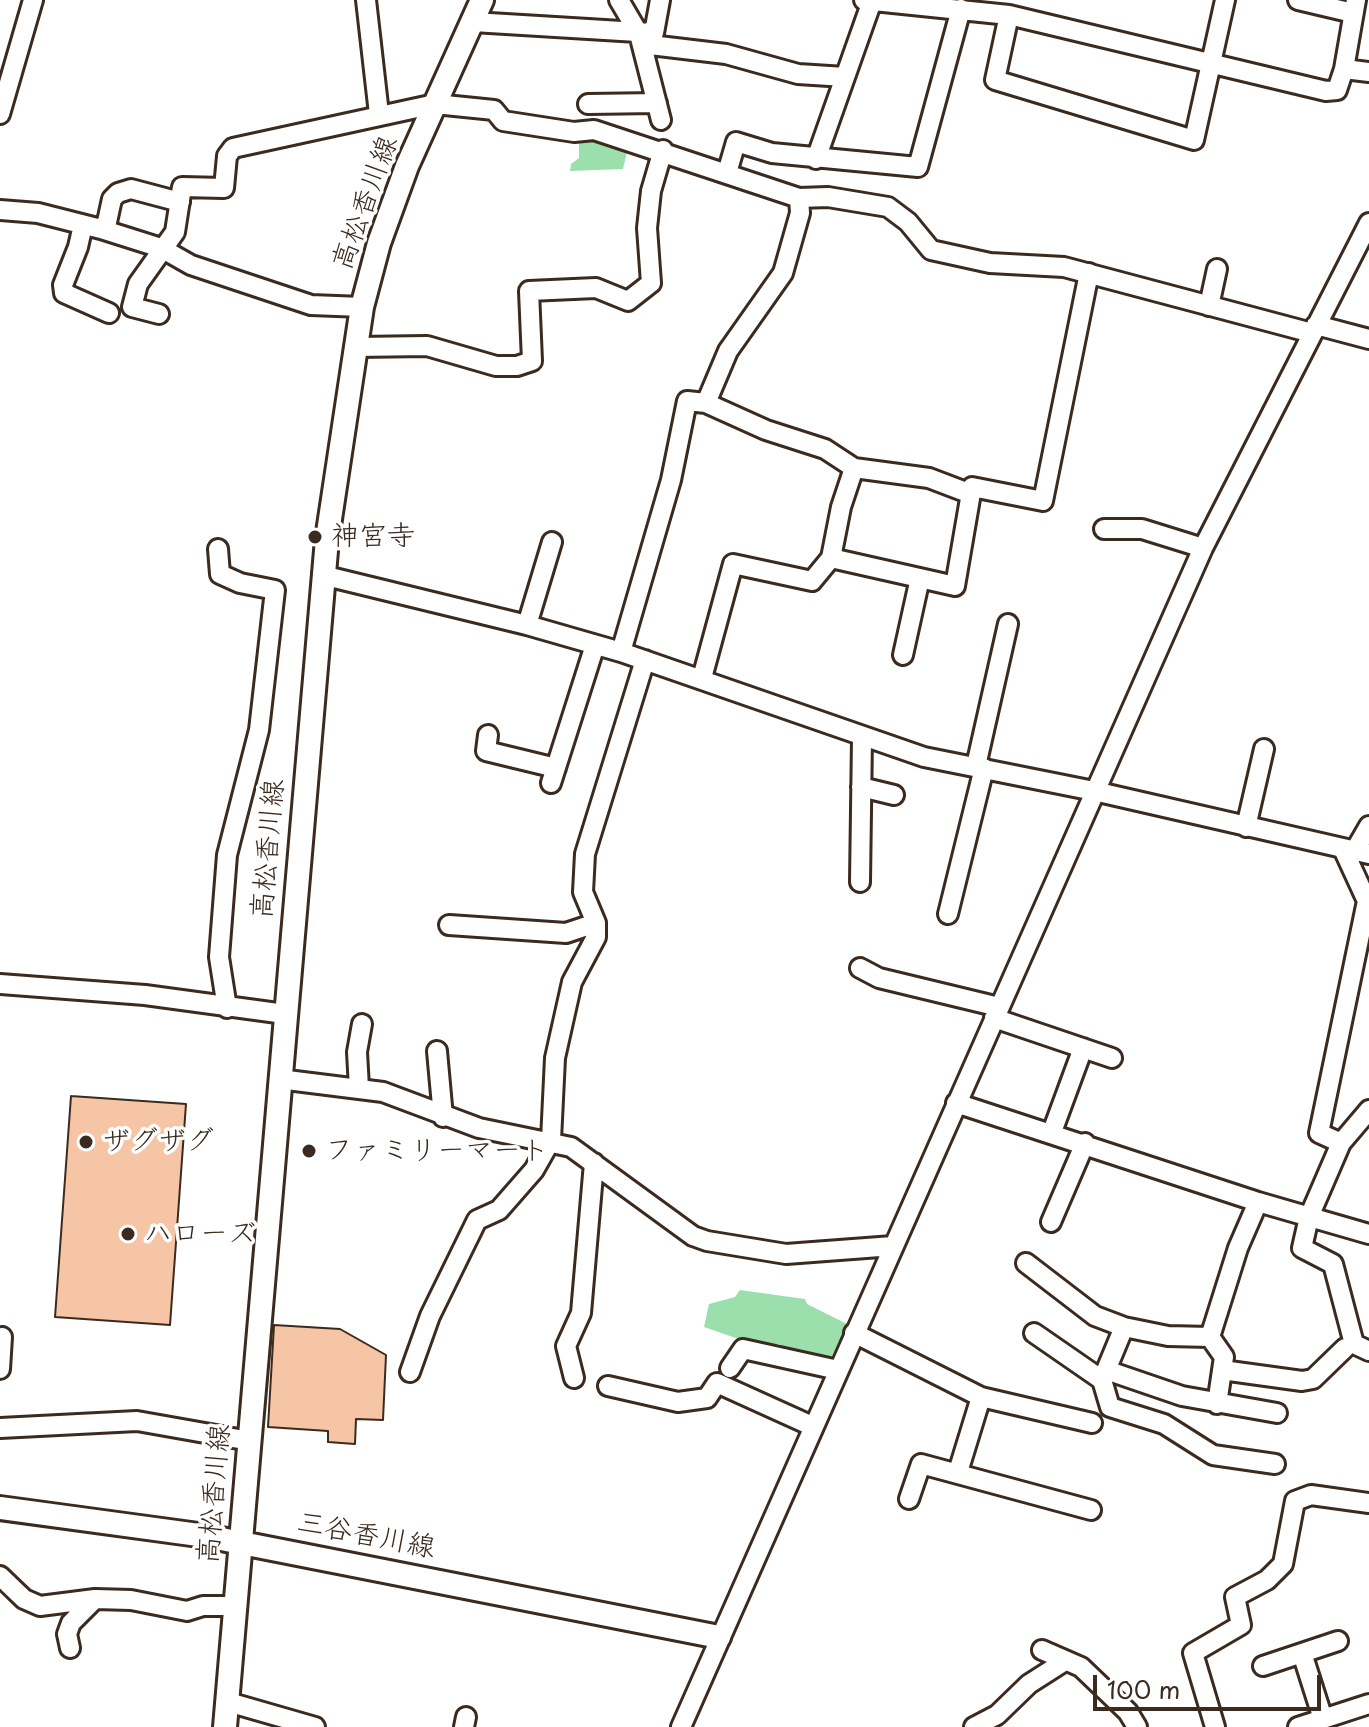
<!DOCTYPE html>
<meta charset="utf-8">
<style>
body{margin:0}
#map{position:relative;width:1369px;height:1727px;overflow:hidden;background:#fff;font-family:"Playpen Sans",sans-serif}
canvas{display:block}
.scale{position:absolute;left:1093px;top:1675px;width:228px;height:36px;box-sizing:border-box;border:4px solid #3b2a1e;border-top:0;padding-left:10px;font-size:24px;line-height:28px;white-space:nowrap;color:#3b2a1e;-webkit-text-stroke:6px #fff;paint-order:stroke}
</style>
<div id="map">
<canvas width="1369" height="1727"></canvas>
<div class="scale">100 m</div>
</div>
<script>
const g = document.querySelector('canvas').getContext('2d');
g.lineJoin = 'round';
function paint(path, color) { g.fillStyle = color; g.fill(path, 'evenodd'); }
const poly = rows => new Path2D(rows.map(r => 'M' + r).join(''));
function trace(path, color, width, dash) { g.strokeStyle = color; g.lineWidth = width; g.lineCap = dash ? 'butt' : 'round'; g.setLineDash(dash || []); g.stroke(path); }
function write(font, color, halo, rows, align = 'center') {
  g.font = font + ' "Playpen Sans","Klee One",sans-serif'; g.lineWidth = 7; g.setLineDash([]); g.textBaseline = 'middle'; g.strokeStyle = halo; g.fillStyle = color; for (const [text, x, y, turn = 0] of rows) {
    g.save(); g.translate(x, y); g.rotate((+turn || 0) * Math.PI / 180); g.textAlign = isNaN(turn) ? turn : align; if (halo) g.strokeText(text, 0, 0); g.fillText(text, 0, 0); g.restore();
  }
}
paint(poly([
 [579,135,629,143,623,169,570,171,571,164,579,158],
 [740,1290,805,1299,807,1304,847,1324,830,1360,790,1351,779,1344,756,1345,704,1327,709,1304,735,1297]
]), '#9adfac');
const building = poly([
 [71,1096,186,1104,170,1325,55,1317,71,1096],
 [274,1325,340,1329,386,1355,383,1420,356,1419,355,1444,328,1442,328,1431,268,1427,274,1325]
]);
paint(building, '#f5c5a5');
trace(building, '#3b2a1e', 2);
const minor = poly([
 [366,0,379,114],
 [619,0,639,34,661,120],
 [864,0,1009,15,1326,91,1337,90,1344,69,1369,72],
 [1298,0,1353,13],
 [1009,15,995,80,1194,140,1225,0],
 [473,22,654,33,660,0],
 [642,44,726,54,798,74,845,77],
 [1344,69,1356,0],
 [588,104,657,103],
 [0,114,33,0],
 [816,159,872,1],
 [727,173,736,142,772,153,918,167,961,9],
 [0,210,38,213,101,229,161,248,191,265,311,305,362,307],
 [83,225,78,247,63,285,64,293,109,313],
 [101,229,107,222,112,199,118,193,131,189,180,202],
 [1209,306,1217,269],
 [159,314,132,307,138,284,175,232,182,187,224,188,227,156,233,148,435,104,494,110,503,121,574,132,594,130,799,198,828,197,888,207,908,222,931,250,990,263,1064,267,1312,333],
 [1316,325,1369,339],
 [356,347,427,346,496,366,517,366,532,361,529,291,596,288,628,301,651,283,647,228,651,191,663,150],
 [706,403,766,430,825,449,854,468,929,478,971,494],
 [1104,529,1142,529,1203,548],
 [218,549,220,574,240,583,275,590,259,730,227,855,219,957,227,1008],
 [831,558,841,507,854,468],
 [322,575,527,625,621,652,924,757,1094,791,1369,854],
 [527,625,552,542],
 [621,652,671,480,687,401,706,403,728,351,783,273,800,213,799,198],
 [903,655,920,578],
 [702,678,733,564,812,581,831,558,955,586,972,487,1043,501,1089,273],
 [488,735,486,751,556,768],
 [976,766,1008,624],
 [551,783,595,645],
 [861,787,894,795],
 [1246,827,1264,749],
 [1354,852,1369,826],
 [860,882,862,738],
 [948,914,984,768],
 [449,925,566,933,596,923],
 [860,968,879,978,999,1007],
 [0,984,145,995,285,1014],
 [994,1018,1112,1058],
 [437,1051,443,1117],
 [279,1079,383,1092,479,1128,571,1147,693,1236,707,1241,786,1254,893,1246],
 [359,1088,357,1052,362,1024],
 [956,1103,1258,1202,1369,1234],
 [1369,1110,1341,1143,1309,1217,1302,1248,1333,1264,1354,1344,1369,1351],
 [1052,1132,1083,1048],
 [1341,1143,1319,1133,1367,901,1344,851],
 [1051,1222,1085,1143],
 [1026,1263,1095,1316,1124,1327,1168,1336,1210,1337],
 [854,1333,981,1397,1092,1423],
 [1034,1333,1102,1380,1110,1407,1164,1424,1213,1455,1275,1464],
 [730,1368,743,1349,838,1370],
 [0,1369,2,1337],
 [1106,1370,1182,1396,1277,1413],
 [1222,1370,1302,1381,1313,1379,1345,1348],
 [410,1372,430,1316,477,1220,499,1210,534,1170,551,1140,555,1058,572,982,596,937,596,923,583,892,585,854,645,660],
 [574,1378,566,1346,581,1313,594,1163],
 [1102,1380,1124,1327],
 [608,1386,678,1402,707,1398,717,1383,812,1426],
 [1217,1404,1224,1357,1210,1337,1238,1248,1258,1202],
 [0,1428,137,1421,250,1441],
 [958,1472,981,1397],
 [909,1499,921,1464,1091,1510],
 [0,1576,24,1599,40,1606,95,1599,131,1600,187,1611,203,1606,235,1606],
 [70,1648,67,1634,71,1623,95,1599],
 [1042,1650,1081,1667,1128,1712,1137,1727],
 [1302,1653,1323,1719],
 [1263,1666,1338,1641],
 [228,1702,315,1727],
 [464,1727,466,1717],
 [681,1727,1203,548,1369,223],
 [974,1727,997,1715,1029,1684,1065,1661],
 [1215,1727,1193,1653,1241,1625,1235,1597,1267,1580,1283,1564,1295,1501,1311,1495,1369,1503],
 [1298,1727,1369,1704]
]);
const major = poly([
 [0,1508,206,1536,719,1637],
 [225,1727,327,539,362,307,379,243,407,166,482,0]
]);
trace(minor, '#3b2a1e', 24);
trace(major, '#3b2a1e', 28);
trace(minor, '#fff', 18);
trace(major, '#fff', 22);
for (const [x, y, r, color] of [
 [315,537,8,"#3b2a1e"],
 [86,1142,8,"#3b2a1e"],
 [309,1151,8,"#3b2a1e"],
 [128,1234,8,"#3b2a1e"]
]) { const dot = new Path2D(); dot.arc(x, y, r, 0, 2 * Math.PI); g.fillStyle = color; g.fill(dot); trace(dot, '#fff', 3); }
write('28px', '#3b2a1e', '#fff', [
 ["高松香川線",366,203,-70],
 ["高松香川線",269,849,-85],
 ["高松香川線",215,1494,-85],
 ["三谷香川線",366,1536,11]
]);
write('28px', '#3b2a1e', '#fff', [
 ["神宮寺",331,537],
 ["ザグザグ",102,1142],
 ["ファミリーマート",325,1151],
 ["ハローズ",144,1234]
], 'left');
</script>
